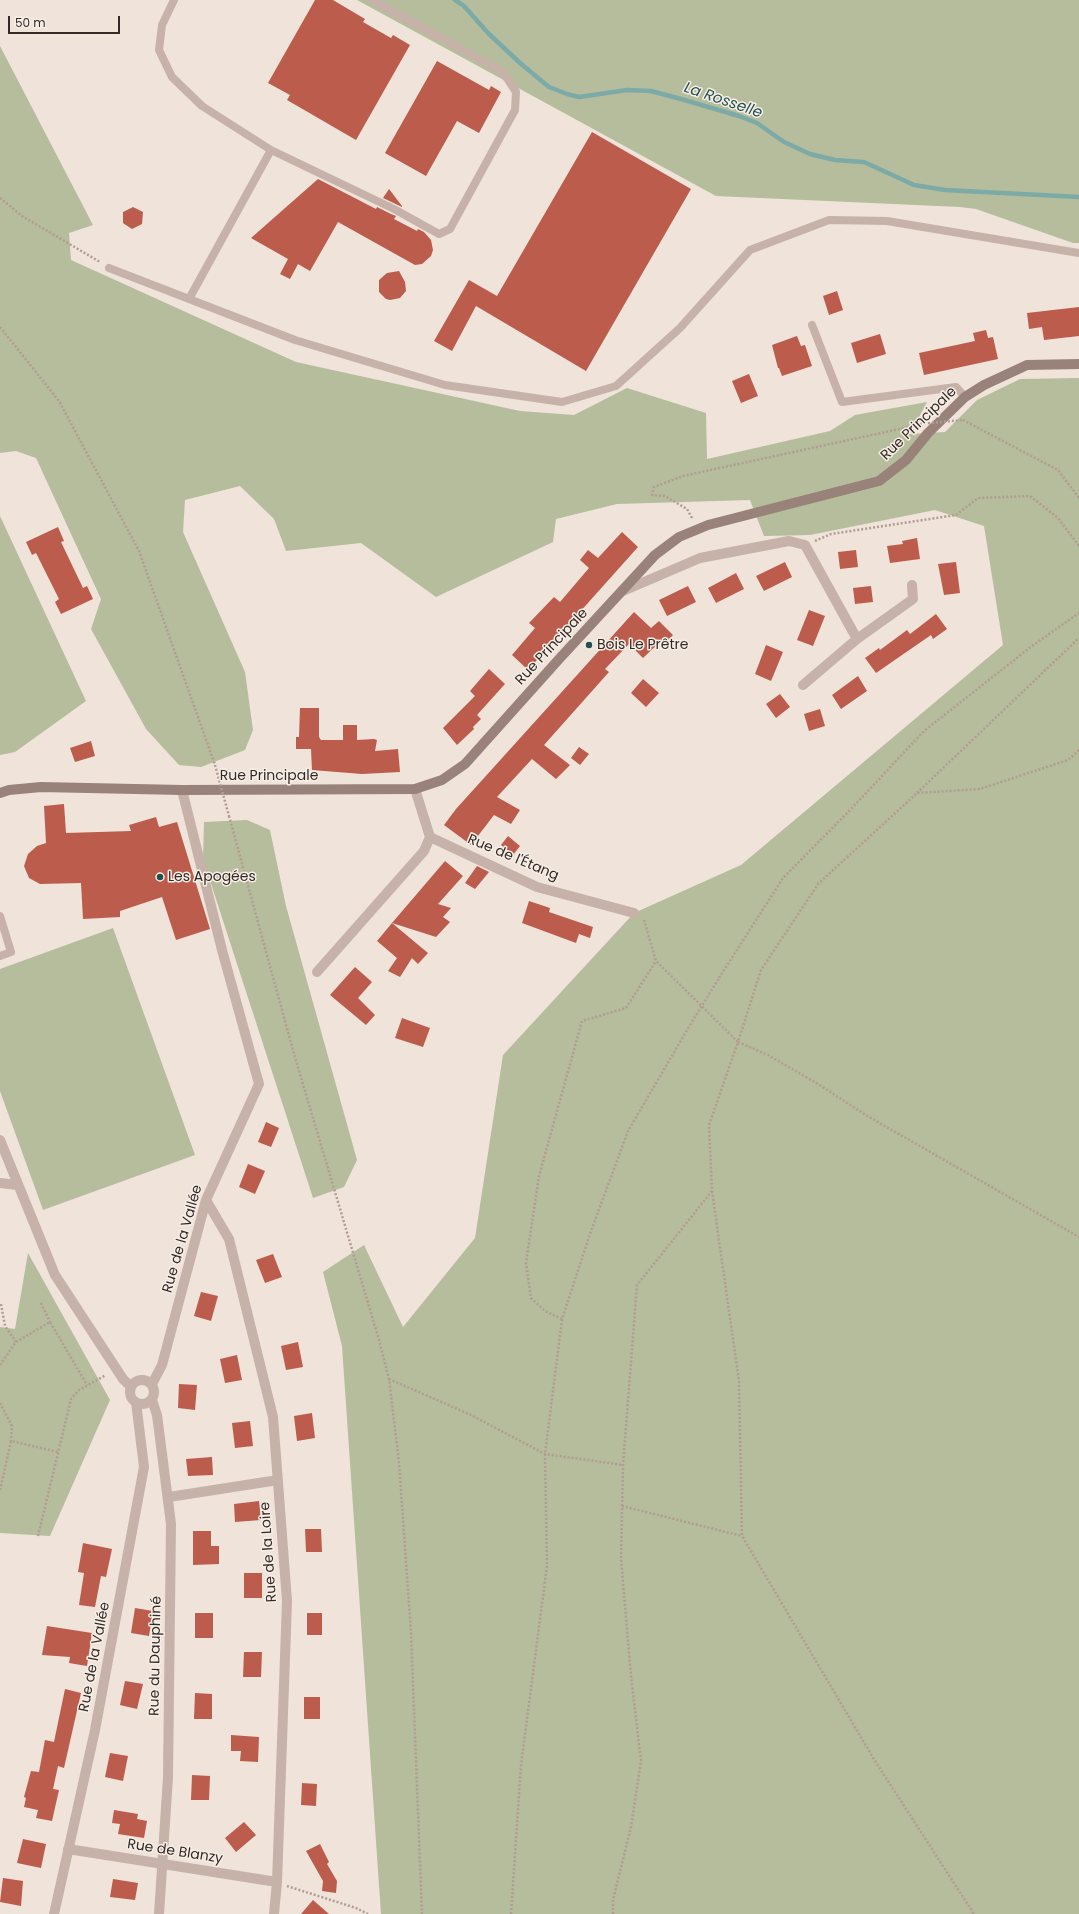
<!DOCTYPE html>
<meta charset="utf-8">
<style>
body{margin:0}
#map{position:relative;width:1079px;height:1914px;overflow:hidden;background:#efe3da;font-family:Poppins,sans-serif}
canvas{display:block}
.scale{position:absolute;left:8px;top:16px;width:112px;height:18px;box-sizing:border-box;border:2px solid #332a27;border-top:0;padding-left:5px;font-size:12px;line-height:14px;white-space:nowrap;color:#332a27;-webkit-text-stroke:3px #f7eee6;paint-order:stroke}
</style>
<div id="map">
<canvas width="1079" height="1914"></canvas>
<div class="scale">50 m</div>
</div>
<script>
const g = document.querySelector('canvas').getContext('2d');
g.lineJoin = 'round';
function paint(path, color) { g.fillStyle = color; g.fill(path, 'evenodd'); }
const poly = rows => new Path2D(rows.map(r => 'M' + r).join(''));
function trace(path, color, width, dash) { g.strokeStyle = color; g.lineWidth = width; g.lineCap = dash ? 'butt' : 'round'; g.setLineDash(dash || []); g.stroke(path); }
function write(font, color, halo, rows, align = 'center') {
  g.font = font + ' Poppins,sans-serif'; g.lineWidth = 3; g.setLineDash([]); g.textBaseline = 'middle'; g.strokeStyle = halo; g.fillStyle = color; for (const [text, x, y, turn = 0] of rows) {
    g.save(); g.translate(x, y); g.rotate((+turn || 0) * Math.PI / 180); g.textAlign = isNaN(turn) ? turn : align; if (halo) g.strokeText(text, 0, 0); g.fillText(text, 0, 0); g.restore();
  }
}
paint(poly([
 [357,0,1079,0,1079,243,1073,243,976,209,960,207,716,196],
 [0,46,93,225,69,233,71,260,296,362,520,411,574,415,627,388,706,413,707,459,830,431,855,415,927,402,910,434,945,432,977,400,1020,379,1079,378,1079,1914,381,1914,342,1346,323,1272,364,1245,403,1327,475,1238,503,1055,634,913,741,865,1003,645,984,526,935,510,810,535,764,536,750,500,617,504,556,519,553,542,436,597,361,543,286,551,274,519,240,486,185,500,183,532,245,672,253,730,245,750,201,767,179,765,146,729,91,629,101,599,36,458,16,451,0,453],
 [0,516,86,701,15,752,0,755],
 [247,820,270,830,286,906,357,1160,344,1187,313,1198,203,859,204,822],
 [113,928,195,1155,43,1210,0,1091,0,969],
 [28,1253,110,1400,50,1536,0,1533,0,1327,15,1329]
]), '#b5bd9c');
trace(poly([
 [455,0,464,6,488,33,520,63,549,87,567,94,579,97,627,90,651,91,681,99,739,116,757,123,784,142,810,154,835,160,864,162,914,185,945,190,1079,197]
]), '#7caaa7', 4.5);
paint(poly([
 [315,0,333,0,365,19,363,22,391,38,393,35,410,45,356,140,287,100,290,95,268,83],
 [437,61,489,90,491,86,501,92,479,133,457,121,426,176,385,153],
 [592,132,691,189,586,371,476,306,452,351,434,341,469,280,497,296],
 [318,179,376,209,377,207,391,214,396,216,394,219,417,231,418,229,424,232,431,240,433,250,431,256,422,264,415,265,338,222,310,271,298,264,290,279,280,274,288,259,251,238],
 [389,189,402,206,402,207,383,198],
 [133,207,143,212,142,224,132,229,123,223,123,212],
 [399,271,405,282,406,291,400,298,390,300,386,299,379,292,379,280,387,273],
 [837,291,843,310,829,315,823,296],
 [1079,307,1079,336,1044,340,1042,327,1029,329,1027,313],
 [986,330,988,338,993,337,998,359,924,375,919,353,975,341,973,333],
 [880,334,886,354,857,363,851,343],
 [797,336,801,346,805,345,812,366,782,376,779,368,778,368,772,345],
 [749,374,758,396,741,403,732,381],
 [58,527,64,541,61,542,83,588,87,586,93,599,61,614,55,602,59,599,36,553,32,555,26,542],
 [622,532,638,547,528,670,512,655,535,628,529,623,554,597,560,602,589,568,580,560,588,550,598,558],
 [917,538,920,559,890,563,887,546,903,544,902,541],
 [856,550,858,567,840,569,838,552],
 [785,562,792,577,764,591,756,576],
 [956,562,960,593,944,595,938,564],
 [736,573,744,589,716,603,708,588],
 [688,586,696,602,667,616,659,600],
 [871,586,873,602,855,604,853,588],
 [809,610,825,616,813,646,797,640],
 [634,612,651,628,659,621,673,635,664,644,661,641,643,658,629,644,605,669,609,672,544,745,570,765,556,779,532,759,497,797,520,810,511,824,494,815,471,845,444,825,456,809],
 [936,614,947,629,933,639,931,635,876,673,865,658,879,648,880,650,907,630,910,634],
 [766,645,783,652,771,681,755,674],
 [489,669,505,684,477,715,481,719,473,727,474,729,457,745,443,728,475,696,470,691],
 [858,676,867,691,841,709,832,695],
 [643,679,659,693,646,707,631,693],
 [780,694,790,707,776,718,766,704],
 [300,708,319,708,319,737,321,740,343,740,343,725,357,725,357,740,374,739,377,740,375,751,398,749,400,772,362,774,312,770,311,749,296,749,296,737,299,737],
 [820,709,825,726,809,731,804,714],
 [91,741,95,756,75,762,70,748],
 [579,747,589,754,580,765,571,758],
 [64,804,66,833,131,831,129,825,156,817,159,827,177,822,210,929,176,940,162,897,120,911,120,917,83,919,81,883,40,884,29,878,24,866,28,854,37,846,46,843,44,806],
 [508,836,520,846,513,855,501,845],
 [445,861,463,876,438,904,451,908,443,917,450,922,436,937,392,923],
 [477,866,489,872,475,889,465,883],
 [529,901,550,908,549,912,593,927,590,938,579,934,576,943,522,923],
 [392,923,428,953,418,964,412,958,400,977,388,971,397,958,377,941],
 [355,967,372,982,358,998,375,1015,366,1025,330,995],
 [402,1018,430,1028,423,1047,395,1038],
 [266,1122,279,1128,271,1147,258,1142],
 [248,1164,265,1171,255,1194,239,1187],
 [273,1254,282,1277,265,1283,256,1260],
 [201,1292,218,1296,211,1321,194,1316],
 [298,1342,303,1367,286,1370,281,1346],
 [237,1355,242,1380,225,1383,220,1359],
 [179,1384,197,1385,195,1410,178,1408],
 [312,1413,315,1438,297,1441,294,1416],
 [250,1421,253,1446,235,1448,232,1423],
 [212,1457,213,1475,188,1476,186,1459],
 [259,1501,261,1520,235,1522,234,1504],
 [305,1529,321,1529,322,1552,306,1552],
 [193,1531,211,1531,211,1546,219,1546,219,1564,193,1565],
 [83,1543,112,1549,106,1577,101,1576,95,1607,79,1605,84,1573,78,1572],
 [244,1573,262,1573,262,1598,244,1598],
 [135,1608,153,1611,149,1636,131,1633],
 [195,1613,213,1613,213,1638,195,1638],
 [307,1613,322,1613,322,1635,307,1635],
 [47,1626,92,1633,87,1666,69,1663,70,1657,42,1655],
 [244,1652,262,1652,261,1677,243,1677],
 [125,1681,143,1684,137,1709,120,1705],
 [65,1689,81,1693,64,1768,58,1766,53,1789,59,1790,52,1821,36,1818,38,1810,24,1807,26,1798,24,1797,31,1771,39,1772,45,1740,54,1742],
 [195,1693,212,1694,212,1719,194,1719],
 [304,1697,320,1697,320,1719,304,1719],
 [231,1735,259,1737,258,1762,240,1761,241,1751,231,1751],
 [110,1753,128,1756,123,1781,105,1777],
 [192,1775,210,1776,209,1800,191,1800],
 [302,1783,317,1784,316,1806,301,1805],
 [114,1810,138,1814,137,1819,147,1821,144,1838,118,1834,120,1824,112,1823],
 [244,1822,256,1835,236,1852,225,1838],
 [23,1839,46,1844,41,1868,17,1863],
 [320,1844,329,1862,327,1864,337,1881,336,1893,322,1891,323,1881,306,1851],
 [3,1878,23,1881,21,1906,0,1902],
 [113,1879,138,1883,135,1900,110,1897],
 [313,1900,329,1914,301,1914]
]), '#bc5c4c');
trace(poly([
 [0,198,22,216,100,262],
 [0,327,59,401,139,551,215,765],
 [963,420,1058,470,1079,498],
 [692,518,687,509,665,496,652,495,654,487,683,476,918,425],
 [815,541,831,534,956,515,978,498,1030,496,1058,518,1079,546],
 [1079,750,1068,760,980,789,917,793,818,884,761,970,738,1042,768,1055,818,1084,869,1117,1079,1237],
 [917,793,1079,638],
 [229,816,294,1054,379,1340,389,1379,399,1462,411,1633,422,1914],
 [719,978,783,878,852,808,924,731,1032,646,1079,613],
 [712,1191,739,1381,742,1536,875,1761,974,1914],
 [41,1303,50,1322],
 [1,1304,5,1326,16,1342],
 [562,1319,545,1311,531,1298,526,1263,539,1176,582,1021,626,1008,656,961],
 [0,1365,16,1342,50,1322,87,1385],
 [389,1379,471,1415,545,1454,623,1465],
 [0,1403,12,1426,11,1441],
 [0,1490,11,1441,58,1452],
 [622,1506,742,1536],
 [38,1536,71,1399,79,1390,106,1375],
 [287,1886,356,1908,368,1914],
 [511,1914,521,1765,547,1566,545,1454,562,1319,590,1234,628,1131,690,1025],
 [613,1914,613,1900,631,1827,641,1761,631,1676,621,1559,623,1465,637,1285,712,1191,709,1125,738,1042,656,961,644,920]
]), '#b29c92', 2.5, [2, 2]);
trace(poly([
 [174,0,162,25,159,50,172,77,202,106,271,150,394,209,439,234,450,229,515,110,516,92,503,72,372,0],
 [109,268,295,340,445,385,562,402,616,386,680,328,750,250,829,220,887,221,1079,253],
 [189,299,271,150],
 [812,325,842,402,956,387,965,397],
 [0,916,11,952,0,956]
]), '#c6b2a8', 8);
trace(poly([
 [623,591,700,558,789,541,805,545,857,639],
 [803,685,857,639,913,599,912,585],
 [430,837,537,887,634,913],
 [317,972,424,851,430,837,415,789],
 [0,1140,55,1275,123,1379,131,1387],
 [0,1183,17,1185],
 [206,1200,229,1239,273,1417,287,1601,277,1882,274,1914],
 '130 1392a12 12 0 1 1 24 0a12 12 0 1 1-24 0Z',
 [152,1384,162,1365,206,1200,259,1084,222,950,182,790],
 [152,1400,157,1415,171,1524,168,1777,159,1914],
 [169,1497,278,1480],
 [68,1849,277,1882],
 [54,1914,95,1730,144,1467,136,1402]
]), '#c6b2a8', 10);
trace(poly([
 [0,793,9,790,41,787,182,790,415,789,442,780,465,764,560,658,655,555,679,537,708,525,879,481,906,460,928,433,965,397,984,385,1027,365,1079,364]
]), '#998279', 10);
trace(poly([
 [920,424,963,420],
 [215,765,229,816],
 [690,1025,719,978]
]), '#b29c92', 2.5, [2, 2]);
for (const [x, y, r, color] of [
 [589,645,4,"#205150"],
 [160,877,4,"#205150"]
]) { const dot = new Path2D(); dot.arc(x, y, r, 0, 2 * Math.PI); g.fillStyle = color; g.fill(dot); trace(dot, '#f7eee6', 1.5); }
write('14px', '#332a27', '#f7eee6', [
 ["Rue Principale",919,424,-44],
 ["Rue Principale",552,647,-47],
 ["Rue Principale",269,776],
 ["Rue de l'Étang",513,858,23],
 ["Rue de la Vallée",183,1239,-74],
 ["Rue de la Loire",269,1552,-94],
 ["Rue du Dauphiné",156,1656,-89],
 ["Rue de la Vallée",95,1657,-79],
 ["Rue de Blanzy",175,1852,9]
]);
write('14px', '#332a27', '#f7eee6', [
 ["Bois Le Prêtre",597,645],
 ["Les Apogées",168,877]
], 'left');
write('italic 15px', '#205150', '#f7eee6', [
 ["La Rosselle",723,101,19]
]);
</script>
